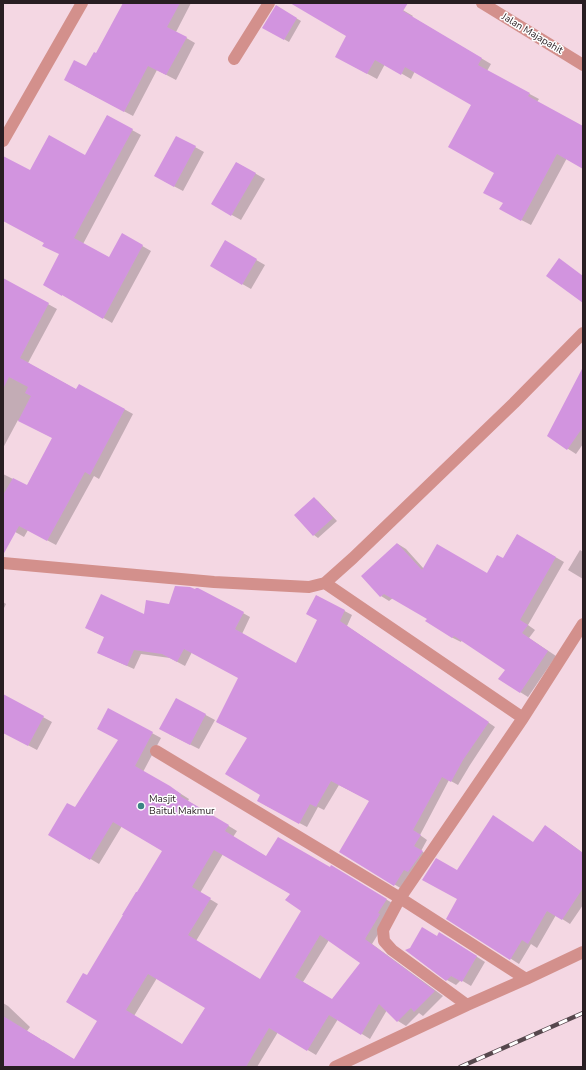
<!DOCTYPE html>
<style>
body{margin:0}
#map{position:relative;width:586px;height:1070px;overflow:hidden;background:#f4d7e3;font-family:"Nunito Sans",sans-serif}
canvas{display:block}
.frame{position:absolute;inset:0;border:4px solid #281e22;pointer-events:none}
</style>
<div id="map">
<canvas width="586" height="1070"></canvas>
<div class="frame"></div>
</div>
<script>
const g = document.querySelector('canvas').getContext('2d');
g.lineJoin = 'round';
function paint(path, color) { g.fillStyle = color; g.fill(path, 'evenodd'); }
const poly = rows => new Path2D(rows.map(r => 'M' + r).join(''));
function trace(path, color, width, dash) { g.strokeStyle = color; g.lineWidth = width; g.lineCap = dash ? 'butt' : 'round'; g.setLineDash(dash || []); g.stroke(path); }
function write(font, color, halo, rows, align = 'center') {
  g.font = font + ' "Nunito Sans",sans-serif'; g.lineWidth = 3; g.setLineDash([]); g.textBaseline = 'middle'; g.strokeStyle = halo; g.fillStyle = color; for (const [text, x, y, turn = 0] of rows) {
    g.save(); g.translate(x, y); g.rotate((+turn || 0) * Math.PI / 180); g.textAlign = isNaN(turn) ? turn : align; if (halo) g.strokeText(text, 0, 0); g.fillText(text, 0, 0); g.restore();
  }
}
paint(poly([
 [124,3,191,3,176,32,195,43,176,80,157,70,133,116,74,85,96,54],
 [304,3,391,3,413,16,412,17,491,64,487,71,539,99,537,102,583,127,583,168,567,158,531,225,510,214,504,203,472,104,415,71,411,79,385,64,377,79,346,62,347,35],
 [276,6,301,21,289,42,264,28],
 [107,116,141,135,83,244,110,258,123,235,151,251,112,323,72,299,60,254,45,243,3,220,3,168,30,172,86,157],
 [195,147,204,152,183,191,164,181],
 [237,163,265,179,241,220,212,204],
 [225,242,265,265,251,289,211,266],
 [3,279,57,309,28,363,77,390,124,409,133,414,99,479,94,476,56,545,28,530,24,537,3,525,3,474,27,486,53,438,18,420,3,448],
 [583,369,583,444,576,454,548,436],
 [314,498,318,501,337,521,318,538,314,535,296,515],
 [517,535,564,562,528,625,535,630,529,638,556,656,528,697,520,692,506,670,462,640,461,642,453,638,427,621,428,618,393,598,389,601,381,596,398,544,406,549,424,569,487,574,503,559],
 [580,550,583,552,583,579,568,570],
 [317,596,352,615,347,626,495,727,470,765,458,785,449,780,420,835,427,840,421,851,430,856,402,889,340,852,370,801,339,785,324,810,318,807,307,827,265,805,261,795,248,738,217,722,240,677,192,652,185,666,170,658,141,654,134,669,105,656,105,637,94,632,144,615,243,613,250,617,242,634,296,664,318,620],
 [3,602,6,604,3,610],
 [3,695,52,722,37,750,3,732],
 [176,699,215,720,199,749,169,734],
 [108,709,161,738,143,772,178,792,189,799,188,801,237,831,233,837,267,857,330,868,331,867,394,904,387,920,372,944,443,996,423,1016,419,1013,406,1026,398,1021,387,1010,370,1039,338,1019,316,1055,278,1032,257,1067,3,1067,3,1003,8,1006,30,1027,27,1031,75,1060,99,1020,87,977,163,851,122,826,99,864,49,834,75,808,119,740],
 [223,854,291,894,303,911,261,980,196,941,218,904,200,893],
 [329,940,361,963,332,1000,303,982],
 [157,978,206,1007,183,1045,134,1016],
 [553,831,583,853,583,905,570,924,556,915,537,948,531,944,519,964,448,918,458,899,458,871,534,842],
 [437,937,448,938,485,962,471,986,461,980,456,985,447,980]
]), '#0003');
paint(poly([
 [123,3,180,3,167,27,187,37,166,75,148,66,124,112,64,80,74,60,86,66,94,52,96,53],
 [290,3,408,3,403,11,482,58,478,65,530,93,528,96,583,126,583,169,557,154,521,221,499,209,503,203,483,193,494,173,448,147,471,105,405,67,401,75,375,60,367,74,335,57,346,36],
 [276,5,297,18,284,40,262,28],
 [107,115,133,129,74,238,109,257,122,233,143,245,103,319,62,295,62,296,43,285,59,254,42,246,44,243,3,221,3,156,30,170,49,135,85,155],
 [176,136,196,146,174,187,154,176],
 [236,162,256,173,231,216,211,204],
 [225,240,257,259,242,285,210,266],
 [559,258,583,276,583,303,546,276],
 [3,278,49,303,20,358,76,389,79,384,125,409,90,475,85,472,47,541,19,526,3,555,3,495,13,478,27,485,52,438,18,421,31,396,25,393,28,387,9,377,3,389],
 [583,367,583,427,567,450,547,436],
 [314,497,333,518,313,536,294,515],
 [517,534,556,557,520,620,528,625,522,633,548,651,520,693,498,679,505,670,454,636,452,638,425,621,427,619,384,594,380,597,361,576,397,543,422,570,437,544,487,573,497,555,503,558],
 [175,586,190,587,195,589,196,588,198,588,244,612,235,629,296,663,317,620,306,614,316,595,345,610,340,621,489,722,463,760,451,782,442,777,413,830,421,835,414,846,423,851,408,872,404,870,394,886,339,852,369,801,331,781,316,807,310,804,299,824,257,801,260,795,225,774,247,738,216,722,238,678,184,649,177,662,162,654,134,650,127,666,97,653,104,637,85,628,101,594,144,614,146,600,169,604],
 [3,694,44,716,28,746,3,733],
 [176,698,206,714,190,745,159,729],
 [108,708,153,732,135,766,170,786,181,794,180,796,229,825,225,831,266,856,278,837,330,867,331,865,387,899,378,913,380,914,365,939,435,991,414,1012,411,1008,397,1022,379,1004,361,1035,329,1015,307,1051,269,1028,246,1067,3,1067,3,1016,39,1038,43,1041,43,1040,74,1059,97,1021,66,1002,83,973,87,975,123,915,122,915,136,892,137,892,162,851,113,822,90,860,48,835,67,803,75,807,118,740,97,729],
 [214,850,290,894,285,900,301,911,260,979,188,935,211,898,192,887],
 [320,935,360,963,332,999,295,977],
 [148,974,205,1008,182,1044,126,1010],
 [493,815,533,842,545,825,583,853,583,888,562,920,547,911,528,944,522,940,510,960,446,919,457,899,422,880,436,858,457,870],
 [422,927,437,936,439,932,477,956,462,982,451,976,446,981,405,950,410,948]
]), '#d294df');
trace(poly([
 [482,3,583,65],
 [234,59,269,3],
 [3,141,82,3],
 [3,563,214,582,309,587,325,583,523,718],
 [325,583,353,558,514,403,583,333],
 [156,751,400,898,526,979],
 [467,1005,392,950,384,941,383,930,400,898,523,718,583,624],
 [335,1067,467,1005,526,979,583,952]
]), '#d3908c', 12);
const rail = poly([
 [460,1067,583,1013]
]);
trace(rail, '#56474d', 4.5);
trace(rail, '#fff', 3, [9]);
for (const [x, y, r, color] of [
 [141,806,4,"#3b8484"]
]) { const dot = new Path2D(); dot.arc(x, y, r, 0, 2 * Math.PI); g.fillStyle = color; g.fill(dot); trace(dot, '#fff', 1.5); }
write('10px', '#281e22', '#fff', [
 ["Jalan Majapahit",532,34,31]
]);
write('10px', '#281e22', '#fff', [
 ["Masjit",149,800],
 ["Baitul Makmur",149,812]
], 'left');
</script>
